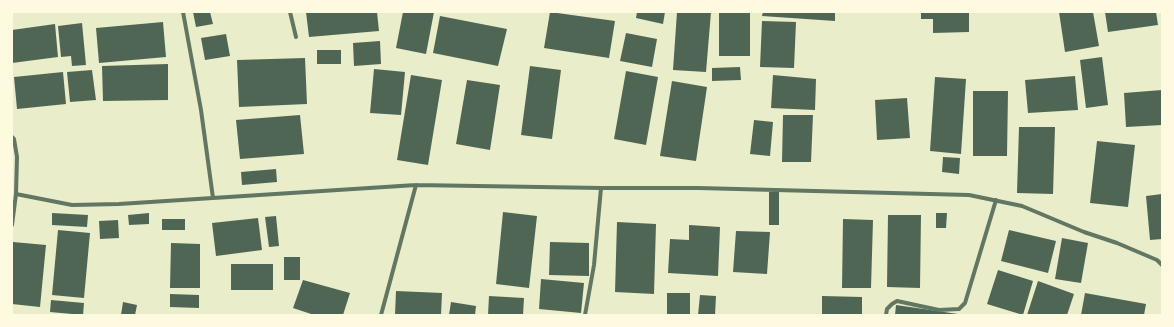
<!DOCTYPE html>
<style>
body{margin:0}
#map{position:relative;width:1174px;height:327px;overflow:hidden;background:#e9edc9;font-family:"Asap Condensed",sans-serif}
canvas{display:block}
.frame{position:absolute;inset:0;border:13px solid #fefae0;pointer-events:none}
</style>
<div id="map">
<canvas width="1174" height="327"></canvas>
<div class="frame"></div>
</div>
<script>
const g = document.querySelector('canvas').getContext('2d');
g.lineJoin = 'round';
function paint(path, color) { g.fillStyle = color; g.fill(path, 'evenodd'); }
const poly = rows => new Path2D(rows.map(r => 'M' + r).join(''));
function trace(path, color, width, dash) { g.strokeStyle = color; g.lineWidth = width; g.lineCap = dash ? 'butt' : 'round'; g.setLineDash(dash || []); g.stroke(path); }
paint(poly([
 [193,12,210,12,213,24,196,27],
 [306,12,377,12,379,31,309,37],
 [403,12,434,12,426,54,396,48],
 [550,12,615,21,609,58,544,48],
 [637,12,665,12,663,24,636,18],
 [677,12,711,12,706,72,673,70],
 [719,12,750,12,750,56,719,56],
 [763,12,835,12,835,21,762,16],
 [921,12,969,12,969,32,933,33,933,19,921,19],
 [1059,12,1093,12,1099,46,1065,52],
 [1105,12,1156,12,1158,25,1108,32],
 [440,16,507,29,498,66,433,53],
 [762,21,796,22,794,68,760,67],
 [163,22,166,57,99,63,96,28],
 [82,23,86,65,72,66,71,56,61,57,58,26],
 [55,24,58,57,12,63,12,30],
 [626,33,657,39,652,67,620,61],
 [226,34,230,56,205,60,201,38],
 [380,41,381,64,354,66,353,43],
 [317,50,341,50,341,64,317,64],
 [1102,57,1108,105,1086,108,1080,60],
 [305,58,307,104,239,107,237,60],
 [168,64,168,100,103,101,102,66],
 [530,66,561,70,552,139,521,135],
 [740,67,741,80,712,81,712,68],
 [374,69,405,72,401,115,370,113],
 [92,70,96,100,70,102,67,72],
 [626,71,658,77,646,145,614,139],
 [63,72,66,104,17,109,14,77],
 [411,75,442,80,428,165,397,160],
 [773,75,816,79,815,110,771,108],
 [1075,76,1078,110,1028,113,1025,80],
 [935,77,966,79,961,154,930,151],
 [467,80,500,85,490,150,456,144],
 [672,81,707,87,696,161,660,156],
 [1162,90,1162,125,1126,127,1124,93],
 [973,91,1008,91,1007,156,973,156],
 [907,98,910,138,877,140,875,100],
 [300,115,304,154,240,159,236,120],
 [783,115,813,115,811,162,782,162],
 [754,120,773,122,770,156,750,154],
 [1019,127,1055,127,1053,194,1017,193],
 [1097,141,1135,145,1128,207,1090,203],
 [943,157,960,158,959,174,942,172],
 [276,169,277,182,242,185,241,172],
 [769,192,779,192,779,225,769,225],
 [1162,194,1162,239,1150,240,1146,196],
 [503,212,537,216,529,288,496,284],
 [52,213,88,215,87,227,52,225],
 [149,213,149,224,129,225,128,215],
 [936,213,947,213,946,228,936,228],
 [888,215,921,215,920,288,887,287],
 [276,216,279,246,269,247,265,217],
 [258,218,262,250,216,256,212,223],
 [162,219,185,219,185,230,162,230],
 [843,219,873,220,871,288,842,288],
 [118,220,119,238,100,239,99,221],
 [617,222,656,224,654,294,615,292],
 [689,225,720,227,718,276,668,273,670,239,689,240],
 [58,230,90,233,84,298,52,295],
 [1009,230,1056,241,1048,273,1001,261],
 [736,231,770,232,767,274,733,272],
 [1062,238,1088,243,1081,283,1055,279],
 [13,242,46,245,40,307,12,304],
 [550,242,589,243,589,276,549,275],
 [171,243,200,244,200,288,170,288],
 [284,257,300,257,300,280,284,280],
 [231,264,273,264,273,290,231,290],
 [998,270,1033,281,1023,315,987,304],
 [541,279,584,283,581,313,539,309],
 [303,280,350,293,343,315,314,315,293,308],
 [1038,281,1074,294,1067,315,1027,315],
 [396,291,442,293,441,315,395,315],
 [667,293,690,293,690,315,667,315],
 [1085,293,1146,304,1144,315,1081,315],
 [170,294,199,295,199,308,170,307],
 [700,295,716,296,715,315,698,315],
 [489,296,524,298,523,315,488,315],
 [822,296,862,297,862,315,822,315],
 [51,300,84,303,83,315,50,312],
 [123,302,137,305,135,315,121,315],
 [451,302,476,306,475,315,449,315],
 [896,305,958,314,958,315,895,315]
]), '#4f6655');
trace(poly([
 [183,12,201,110,213,198],
 [290,12,296,37],
 [12,137,14,139,17,157,16,194,12,225],
 [16,194,72,205,119,204,416,185,601,188,698,188,969,195,1022,206,1084,232,1117,243,1157,260,1162,265],
 [381,315,416,185],
 [585,315,594,265,601,188],
 [886,315,887,309,892,304,897,301,939,310,959,309,965,303,996,200]
]), '#617663', 4);
</script>
